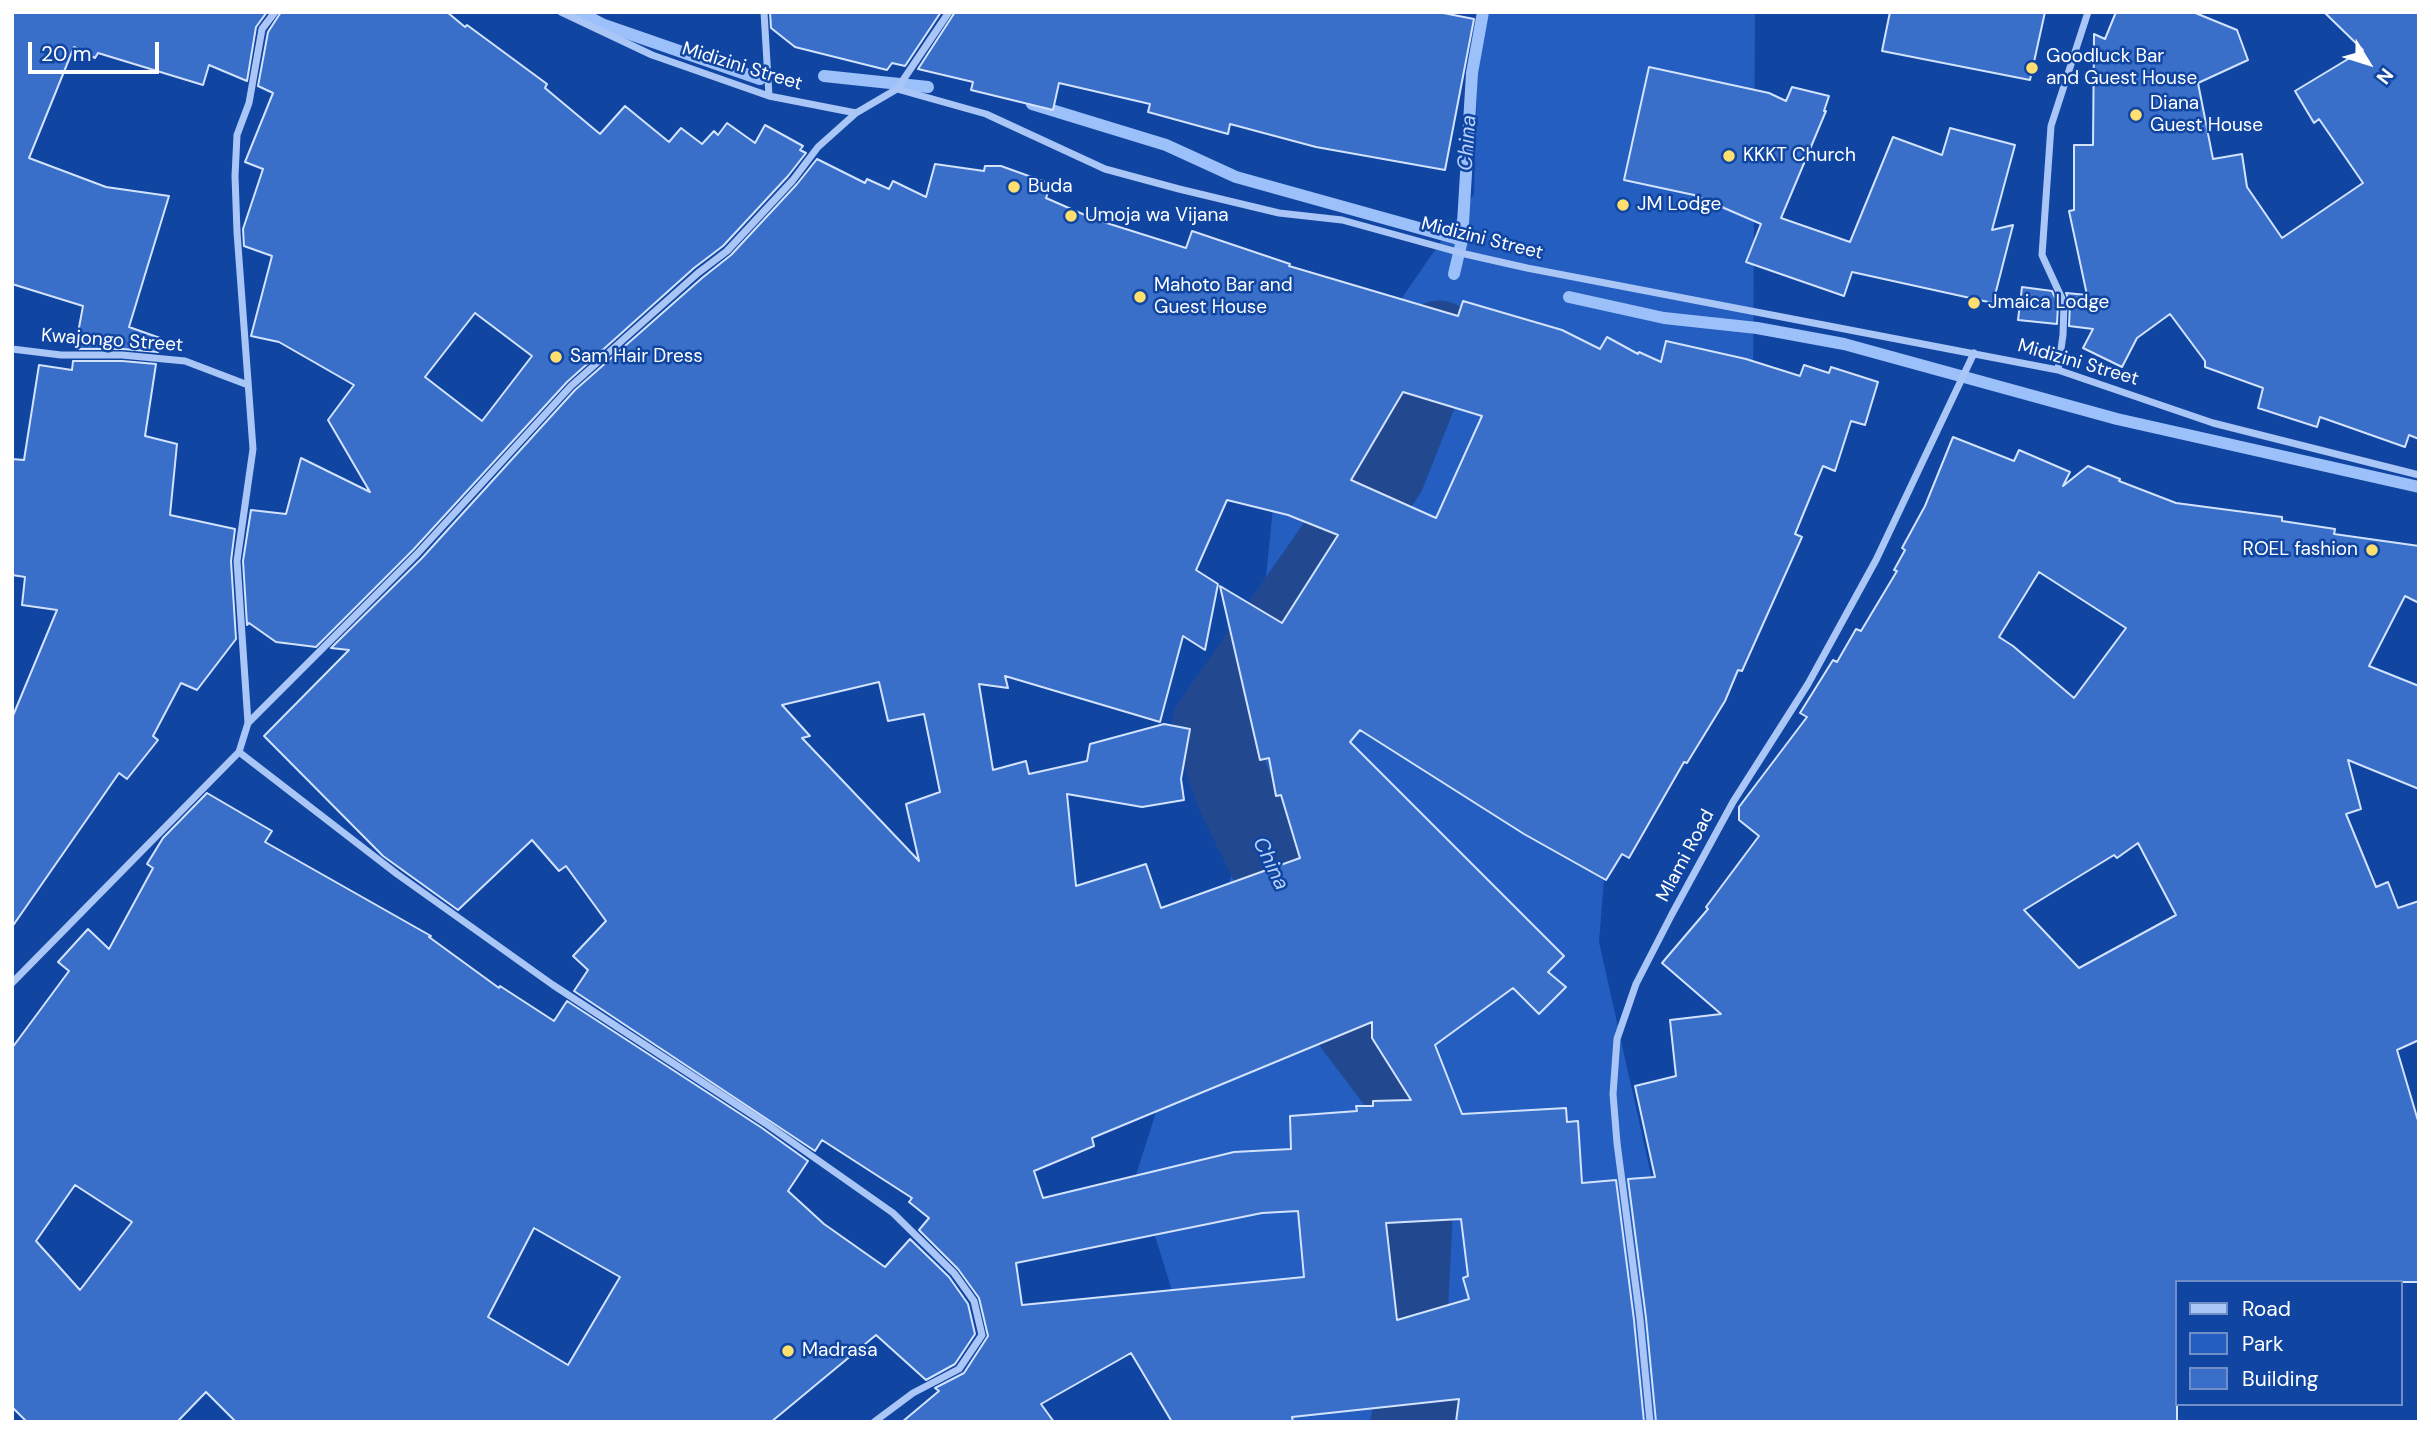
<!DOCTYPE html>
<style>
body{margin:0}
#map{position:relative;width:2431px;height:1434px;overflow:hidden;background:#1045a2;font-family:"DM Sans",sans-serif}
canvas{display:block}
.frame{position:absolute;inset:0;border:14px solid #fff;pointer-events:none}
.legend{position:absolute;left:2175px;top:1280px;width:228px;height:126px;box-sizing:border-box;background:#1045a2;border:2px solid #708fc7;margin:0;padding:9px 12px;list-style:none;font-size:21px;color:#fff}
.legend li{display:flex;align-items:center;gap:14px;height:35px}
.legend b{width:35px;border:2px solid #708fc7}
.north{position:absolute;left:2333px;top:28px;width:70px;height:70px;-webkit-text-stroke:5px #1045a2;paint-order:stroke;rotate:128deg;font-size:19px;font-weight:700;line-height:28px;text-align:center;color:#fff}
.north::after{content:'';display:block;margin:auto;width:24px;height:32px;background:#fff;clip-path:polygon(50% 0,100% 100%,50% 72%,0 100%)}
.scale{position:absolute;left:28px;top:42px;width:131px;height:32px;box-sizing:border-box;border:4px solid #fff;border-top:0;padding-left:9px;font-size:21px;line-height:24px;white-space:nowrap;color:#fff;-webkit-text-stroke:5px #1045a2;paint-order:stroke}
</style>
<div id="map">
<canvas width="2431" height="1434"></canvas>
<div class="frame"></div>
<ul class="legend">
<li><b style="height:9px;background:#aac6f6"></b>Road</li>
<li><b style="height:19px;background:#235ec0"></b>Park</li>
<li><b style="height:19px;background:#396fc8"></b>Building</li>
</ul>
<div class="north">N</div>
<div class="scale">20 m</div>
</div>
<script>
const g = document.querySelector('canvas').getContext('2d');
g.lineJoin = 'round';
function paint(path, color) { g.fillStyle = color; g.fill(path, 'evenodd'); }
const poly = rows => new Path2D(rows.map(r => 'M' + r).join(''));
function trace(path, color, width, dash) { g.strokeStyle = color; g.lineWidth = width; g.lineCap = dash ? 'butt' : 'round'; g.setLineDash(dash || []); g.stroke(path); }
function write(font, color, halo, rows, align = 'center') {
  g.font = font + ' "DM Sans",sans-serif'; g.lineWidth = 5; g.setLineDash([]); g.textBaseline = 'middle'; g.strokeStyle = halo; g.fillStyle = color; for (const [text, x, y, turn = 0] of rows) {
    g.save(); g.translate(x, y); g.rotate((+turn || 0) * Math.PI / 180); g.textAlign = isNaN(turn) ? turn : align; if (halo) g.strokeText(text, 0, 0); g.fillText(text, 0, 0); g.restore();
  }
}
paint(poly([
 [1479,12,1755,12,1753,397,1616,728,1599,942,1691,1354,1678,1422,1213,1422,1136,1175,1237,858,1276,479,1474,194]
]), '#235ec0');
trace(poly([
 [579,12,604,25,760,79],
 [824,76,928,87],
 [1032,104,1166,145,1236,177,1462,240],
 [1454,274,1462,240,1472,73,1483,12],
 [1569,297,1664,318,1757,328,1844,344,2117,419,2419,487]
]), '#9cc0f9', 12);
trace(poly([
 [1410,1422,1422,1404,1408,1317,1415,1181,1406,1107,1407,1096,1348,1018,1341,997,1314,955,1234,791,1211,725,1386,474,1439,340]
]), '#224990', 79);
const building = poly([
 [12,12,267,12,256,27,247,81,209,65,203,85,98,53,95,58,74,47,29,158,106,187,169,196,129,327,160,338,158,352,123,349,75,349,83,306,12,284,12,12],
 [281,12,447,12,465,27,467,25,547,84,545,88,600,134,625,106,669,142,681,128,702,144,714,131,718,135,727,123,755,143,765,125,803,146,800,150,806,153,788,176,723,246,694,268,567,382,413,550,316,647,276,642,249,623,247,625,243,561,251,510,286,514,301,458,370,492,328,420,354,385,279,342,251,336,272,256,244,246,243,229,263,169,245,162,273,93,258,86,268,32,281,12],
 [475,313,532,356,482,421,425,377,475,313],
 [770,12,941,12,905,66,892,63,887,70,795,47,771,28,770,12],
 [955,12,1438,12,1474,19,1445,170,1316,147,1230,124,1228,134,1148,112,1150,104,1059,83,1053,110,971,90,973,82,918,69,955,12],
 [1890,12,2045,12,2030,80,1882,51,1890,12],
 [2116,12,2193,12,2237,30,2248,60,2198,83,2213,159,2242,154,2247,187,2282,238,2363,183,2319,119,2314,123,2295,91,2363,50,2324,12,2419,12,2419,439,2409,435,2405,447,2320,417,2317,427,2258,408,2263,388,2205,367,2205,361,2170,314,2137,338,2122,367,2083,348,2093,329,2069,326,2070,303,2066,293,2087,295,2069,211,2074,210,2074,145,2093,145,2094,34,2105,39,2116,12],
 [1649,67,1769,93,1786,101,1792,87,1829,96,1824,111,1826,111,1781,218,1850,242,1893,137,1942,155,1950,128,2015,145,1992,230,2013,225,1993,303,1852,272,1844,296,1746,262,1761,224,1694,195,1624,180,1649,67],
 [817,159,865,183,867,179,889,189,893,181,926,197,935,164,984,171,985,166,1001,166,1051,184,1046,198,1094,219,1186,248,1192,231,1290,264,1289,266,1458,316,1463,301,1562,330,1600,349,1607,337,1638,354,1639,352,1661,362,1666,341,1746,359,1800,376,1804,365,1829,373,1831,367,1878,382,1865,425,1851,421,1835,471,1823,466,1795,534,1802,537,1742,671,1738,670,1725,701,1687,763,1684,762,1629,858,1622,854,1606,880,1524,834,1360,730,1350,742,1564,956,1548,972,1566,987,1539,1014,1513,988,1435,1045,1462,1114,1566,1108,1567,1122,1578,1121,1582,1183,1616,1180,1634,1320,1644,1422,1456,1422,1459,1399,1292,1417,1293,1422,1172,1422,1131,1353,1041,1404,1054,1422,902,1422,939,1391,935,1388,964,1373,988,1336,979,1298,958,1269,919,1230,929,1218,909,1202,912,1198,822,1140,815,1151,574,991,588,970,573,956,606,921,566,866,559,871,532,840,458,910,383,856,264,736,349,650,331,648,422,558,575,390,702,278,731,255,797,184,817,159],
 [1403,392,1482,416,1436,518,1351,480,1403,392],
 [1227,500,1288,515,1338,535,1282,623,1220,586,1260,760,1269,758,1276,796,1281,795,1300,858,1161,908,1146,864,1076,886,1067,794,1142,807,1184,800,1181,779,1190,729,1164,724,1090,744,1087,761,1029,774,1026,761,993,770,979,684,1008,688,1005,676,1160,722,1183,636,1205,650,1218,584,1196,570,1227,500],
 [879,682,888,721,924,714,940,792,906,804,919,861,802,738,810,736,782,705,879,682],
 [1372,1022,1372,1038,1411,1100,1373,1101,1373,1106,1356,1106,1357,1111,1290,1116,1291,1149,1234,1152,1043,1198,1034,1171,1094,1146,1092,1138,1372,1022],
 [1298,1211,1304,1277,1022,1305,1016,1263,1262,1213,1298,1211],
 [1461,1219,1468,1276,1463,1278,1469,1299,1397,1320,1386,1223,1461,1219],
 [2022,287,2052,291,2058,304,2057,324,2018,320,2022,287],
 [73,361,122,361,156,364,145,436,177,444,170,515,235,529,231,561,236,639,197,690,181,683,153,736,158,740,127,779,119,773,12,927,12,718,57,610,22,605,25,577,12,575,12,459,24,460,39,365,72,370,73,361],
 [1953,437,2014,461,2019,450,2070,472,2063,486,2088,466,2120,479,2119,481,2176,503,2282,517,2282,521,2335,529,2334,534,2419,546,2419,603,2405,596,2369,666,2419,686,2419,789,2348,760,2361,809,2346,814,2376,887,2388,882,2398,908,2419,901,2419,1040,2397,1050,2419,1124,2419,1282,2177,1282,2177,1422,1656,1422,1646,1318,1628,1179,1655,1177,1635,1086,1676,1076,1670,1020,1721,1014,1662,963,1708,909,1706,907,1759,836,1739,820,1739,807,1807,717,1800,713,1833,660,1837,662,1856,629,1861,631,1897,571,1894,570,1905,550,1902,548,1925,506,1953,437],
 [2039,572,2126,628,2074,698,2013,646,1999,637,2039,572],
 [2138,843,2176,915,2079,968,2024,910,2114,855,2117,858,2138,843],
 [207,793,272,831,265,842,431,936,429,937,499,988,500,986,554,1021,567,1001,762,1128,808,1161,788,1191,824,1224,885,1267,910,1239,949,1277,968,1304,975,1334,955,1364,926,1380,876,1335,771,1422,236,1422,206,1392,177,1422,27,1422,12,1407,12,1048,69,971,58,962,88,929,109,949,153,868,147,864,163,838,207,793],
 [75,1185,132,1222,80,1290,36,1241,75,1185],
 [534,1228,620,1277,568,1365,488,1317,534,1228]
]);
paint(building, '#396fc8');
trace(building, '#d3e3fe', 2);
trace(poly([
 [561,12,652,55,769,96,856,113,897,89,986,114,1105,169,1179,189,1279,213,1342,220,1465,254,1527,268,2058,370,2213,423,2419,475],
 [764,12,769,96],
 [897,89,949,12],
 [12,349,61,355,122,355,185,361,248,385],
 [2058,370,2063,335,2064,303,2042,255,2051,126,2088,12],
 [248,723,237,561,253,449,237,232,235,176,237,135,249,103,262,29,275,12],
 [239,752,397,874,553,985,765,1123,893,1213,954,1273,974,1301,982,1335,959,1369,913,1393,874,1422],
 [12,983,239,752,248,723,417,554,571,386,698,273,727,251,793,180,818,147,856,113],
 [1650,1422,1640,1319,1617,1143,1613,1094,1617,1039,1636,984,1672,914,1733,802,1808,684,1876,560,1974,353]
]), '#aac6f6', 7);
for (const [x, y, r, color] of [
 [2032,68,7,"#ffe06e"],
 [2136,115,7,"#ffe06e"],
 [1729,156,7,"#ffe06e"],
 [1014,187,7,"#ffe06e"],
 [1623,205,7,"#ffe06e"],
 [1071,216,7,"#ffe06e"],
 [1140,297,7,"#ffe06e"],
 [1974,303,7,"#ffe06e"],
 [556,357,7,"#ffe06e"],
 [2372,550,7,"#ffe06e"],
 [788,1351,7,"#ffe06e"]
]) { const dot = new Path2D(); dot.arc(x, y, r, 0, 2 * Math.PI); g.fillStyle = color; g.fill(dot); trace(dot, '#1045a2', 2.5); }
write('19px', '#fff', '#1045a2', [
 ["Goodluck Bar",2046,57],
 ["and Guest House",2046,79],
 ["Diana",2150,104],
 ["Guest House",2150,126],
 ["KKKT Church",1743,156],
 ["Buda",1028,187],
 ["JM Lodge",1637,205],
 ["Umoja wa Vijana",1085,216],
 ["Mahoto Bar and",1154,286],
 ["Guest House",1154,308],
 ["Jmaica Lodge",1988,303],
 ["Sam Hair Dress",570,357],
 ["ROEL fashion",2358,550,"right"],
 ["Madrasa",802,1351]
], 'left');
write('19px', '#fff', '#1045a2', [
 ["Midizini Street",742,67,17],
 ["Midizini Street",1482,239,14],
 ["Kwajongo Street",112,341,4],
 ["Midizini Street",2078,363,16],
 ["Mlami Road",1686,856,-62]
]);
write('italic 21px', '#b7d1fc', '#1045a2', [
 ["China",1468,143,-86],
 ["China",1270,864,64]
]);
</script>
